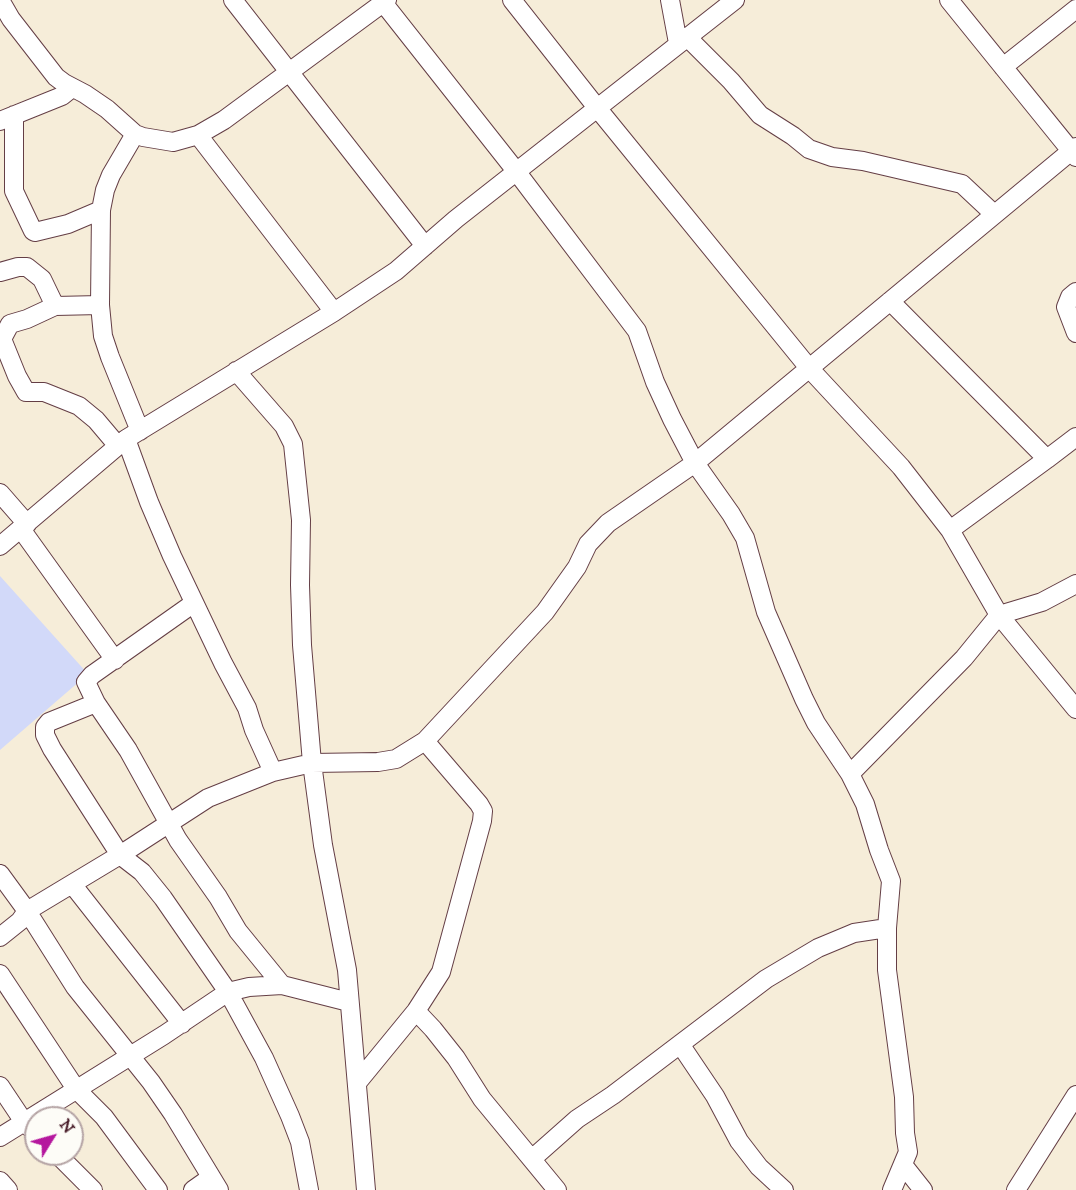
<!DOCTYPE html>
<style>
body{margin:0}
#map{position:relative;width:1076px;height:1190px;overflow:hidden;background:#f6edd9;font-family:"IM FELL DW Pica",serif}
canvas{display:block}
.north{position:absolute;left:24px;top:1106px;width:60px;height:60px;box-sizing:border-box;background:#fdfcf7;border:2px solid #b5a4a5;border-radius:50%;rotate:53deg;font-size:16px;font-weight:700;line-height:24px;text-align:center;color:#4a1f2b}
.north::after{content:'';display:block;margin:auto;width:21px;height:27px;background:#b5179e;clip-path:polygon(50% 0,100% 100%,50% 72%,0 100%)}
</style>
<div id="map">
<canvas width="1076" height="1190"></canvas>
<div class="north">N</div>
</div>
<script>
const g = document.querySelector('canvas').getContext('2d');
g.lineJoin = 'round';
function paint(path, color) { g.fillStyle = color; g.fill(path, 'evenodd'); }
const poly = rows => new Path2D(rows.map(r => 'M' + r).join(''));
function trace(path, color, width, dash) { g.strokeStyle = color; g.lineWidth = width; g.lineCap = dash ? 'butt' : 'round'; g.setLineDash(dash || []); g.stroke(path); }
paint(poly([
 [0,576,88,674,0,750]
]), '#d2d9f9');
const minor = poly([
 [0,0,11,19,56,77,64,83,85,94,107,109,135,134,143,137,173,142,198,135,224,120,387,0],
 [233,0,425,246],
 [381,0,516,171,637,331,655,382,672,419,695,463,731,514,745,538,766,612,804,699,816,723,850,774,865,804,879,850,891,881,887,928,887,970,904,1097,905,1133,908,1152,892,1190],
 [512,0,598,109,809,368,901,467,950,530,999,615,1076,709],
 [670,0,678,43],
 [949,0,1076,157],
 [688,38,731,81,760,115,793,136,809,149,832,157,863,161,962,184,994,214],
 [1003,67,1076,9],
 [14,115,14,191,33,231,35,232,68,224,101,210],
 [0,121,62,96,72,88],
 [135,134,111,175,105,190,101,210,100,305,103,336,110,357,140,431],
 [198,135,334,312],
 [0,272,18,267,27,267,42,279,55,306],
 [1076,292,1070,297,1066,307,1076,333],
 [890,301,1047,459,1076,437],
 [100,305,55,306,27,319,10,324,2,339,17,376,26,392,44,392,79,406,96,420,118,446],
 [236,371,284,426,293,444,301,520,300,585,302,645,312,763,323,845,347,970,366,1190],
 [126,439,149,502,172,556,223,663,247,708,254,730,273,772],
 [0,493,27,524],
 [21,529,115,660],
 [950,530,1047,459],
 [0,546,126,439,334,312,396,271,456,219,735,0],
 [194,603,92,675,86,682,96,703,128,750,178,840,218,897,238,931,282,985],
 [96,703,49,722,45,727,45,735,52,749,120,855,142,872,163,898,228,992,264,1058,290,1116,300,1142,309,1190],
 [850,774,964,658,999,615,1042,602,1076,584],
 [0,874,27,911,75,987,151,1082,173,1114,219,1190],
 [72,884,182,1024],
 [0,937,20,921,27,911,120,855,208,798,273,772,312,763,378,762,396,759,425,741,545,612,577,567,588,544,608,523,695,463,1076,147],
 [0,974,76,1089,104,1117,158,1190],
 [416,1011,433,1029,456,1058,482,1099,557,1190],
 [680,1044,715,1096,739,1141,759,1167,784,1190],
 [357,1083,416,1011,441,972,482,821,483,811,479,804,425,741],
 [0,1086,24,1122,36,1133],
 [0,1137,164,1035,228,992,249,987,282,985,349,1002],
 [57,1154,93,1190],
 [533,1158,577,1119,613,1095,766,979,818,948,854,933,887,928],
 [904,1166,923,1190],
 [0,1181,8,1190],
 [193,1190,210,1178],
 [1016,1190,1076,1095]
]);
trace(minor, '#643e45', 20);
trace(minor, '#fff', 18);
</script>
